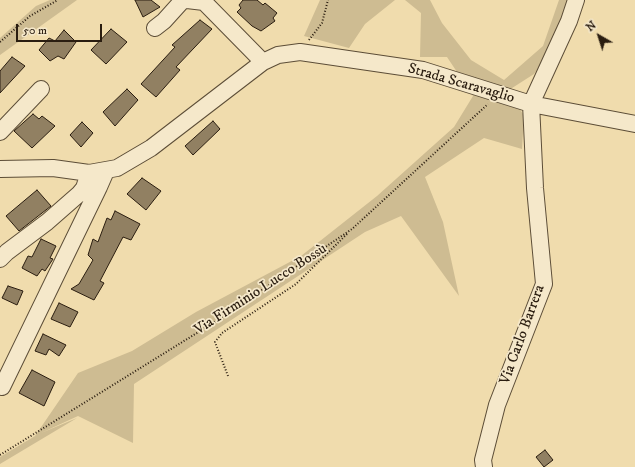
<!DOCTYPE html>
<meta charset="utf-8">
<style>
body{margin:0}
#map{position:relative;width:635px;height:467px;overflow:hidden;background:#f0dcad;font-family:"IM FELL DW Pica",serif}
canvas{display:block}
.north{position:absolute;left:579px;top:16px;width:40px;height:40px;-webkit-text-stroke:3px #f5e8ca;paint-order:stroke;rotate:321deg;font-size:11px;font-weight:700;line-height:16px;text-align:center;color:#2a1d10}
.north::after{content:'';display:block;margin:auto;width:14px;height:18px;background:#2a1d10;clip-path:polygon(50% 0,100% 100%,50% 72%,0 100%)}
.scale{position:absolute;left:16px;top:24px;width:86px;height:18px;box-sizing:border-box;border:2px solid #2a1d10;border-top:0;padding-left:5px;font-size:12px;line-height:14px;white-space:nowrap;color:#2a1d10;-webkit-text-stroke:3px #f5e8ca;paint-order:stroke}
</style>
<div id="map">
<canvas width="635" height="467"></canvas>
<div class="north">N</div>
<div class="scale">50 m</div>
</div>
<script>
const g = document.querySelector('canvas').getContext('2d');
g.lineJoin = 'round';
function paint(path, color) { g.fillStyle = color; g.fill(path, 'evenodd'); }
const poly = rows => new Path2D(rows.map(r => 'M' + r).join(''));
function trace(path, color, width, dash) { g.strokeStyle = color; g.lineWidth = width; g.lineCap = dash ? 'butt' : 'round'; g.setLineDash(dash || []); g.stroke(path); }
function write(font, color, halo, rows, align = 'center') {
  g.font = font + ' "IM FELL DW Pica",serif'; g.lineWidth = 3.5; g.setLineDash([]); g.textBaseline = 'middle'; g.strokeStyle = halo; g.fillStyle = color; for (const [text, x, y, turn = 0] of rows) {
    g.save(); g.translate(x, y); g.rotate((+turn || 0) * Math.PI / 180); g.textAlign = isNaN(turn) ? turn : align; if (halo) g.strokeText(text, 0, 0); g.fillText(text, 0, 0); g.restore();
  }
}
paint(poly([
 [50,0,77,0,0,55,0,38,36,6],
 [320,0,395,0,365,24,349,48,304,36],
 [405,0,430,0,442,23,471,60,504,80,543,46,559,0,572,0,556,46,534,74,509,90,524,116,522,149,484,138,425,177,443,222,459,296,401,216,365,232,134,384,133,443,78,416,41,433,77,418,0,464,0,457,35,436,78,373,132,351,196,312,301,256,377,196,454,127,473,96,447,57,420,57,421,13]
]), '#cebc92');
const building = poly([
 [135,0,151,0,160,7,143,17,135,0],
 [243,0,257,0,263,5,265,3,277,13,273,18,275,21,261,31,252,26,237,12,241,8,239,5,243,0],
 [200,20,212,29,176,67,180,70,156,97,141,84,175,47,172,45,200,20],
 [111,29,127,42,106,64,91,50,111,29],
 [64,30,76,42,64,59,58,56,50,61,39,50,49,38,55,41,64,30],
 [12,57,25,66,0,93,0,71,12,57],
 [127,89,138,100,115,126,103,112,127,89],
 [33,114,39,119,42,116,55,126,32,148,14,131,33,114],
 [213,121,220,129,193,155,185,146,213,121],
 [82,122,93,133,81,147,70,135,82,122],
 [142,178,161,191,146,210,127,194,142,178],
 [37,190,51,206,19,231,6,216,37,190],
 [115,211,140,224,131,240,123,237,100,281,104,283,94,300,71,289,79,284,93,260,88,255,93,239,98,242,107,218,111,220,115,211],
 [41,239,56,246,50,258,53,259,45,271,42,269,37,276,22,268,28,256,32,257,41,239],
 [8,286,23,291,17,305,2,298,8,286],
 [59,303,78,312,70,327,51,319,59,303],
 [43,334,66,345,59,356,49,349,46,355,35,351,43,334],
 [32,370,55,382,44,406,19,393,32,370],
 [545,450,553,460,544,467,536,457,545,450]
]);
paint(building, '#918062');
trace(building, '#2a1d10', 1);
const minor = poly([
 [187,0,204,2,263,62],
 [155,28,164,21,183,0],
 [0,132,41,89],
 [0,169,53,168,89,173,117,168,151,148,263,62,278,55,300,52,423,70,531,104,635,124],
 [0,259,7,252,47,222,79,194,84,188,89,173],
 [2,387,99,187,106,171],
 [484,467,483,460,497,405,544,284,535,188,531,104,569,21,576,0]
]);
trace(minor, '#5c4d37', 18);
trace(poly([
 [309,40,322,23,328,0],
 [0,42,30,16,58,0],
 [228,376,215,342,222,333,296,284,348,233],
 [0,455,213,323,352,229,488,104]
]), '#2a1d10', 2, [1, 2]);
trace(minor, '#f5e8ca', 16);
write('15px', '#2a1d10', '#f5e8ca', [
 ["Strada Scaravaglio",461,84,16],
 ["Via Firminio Lucco Bossù",261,290,-33],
 ["Via Carlo Barrera",523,335,-70]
]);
</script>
